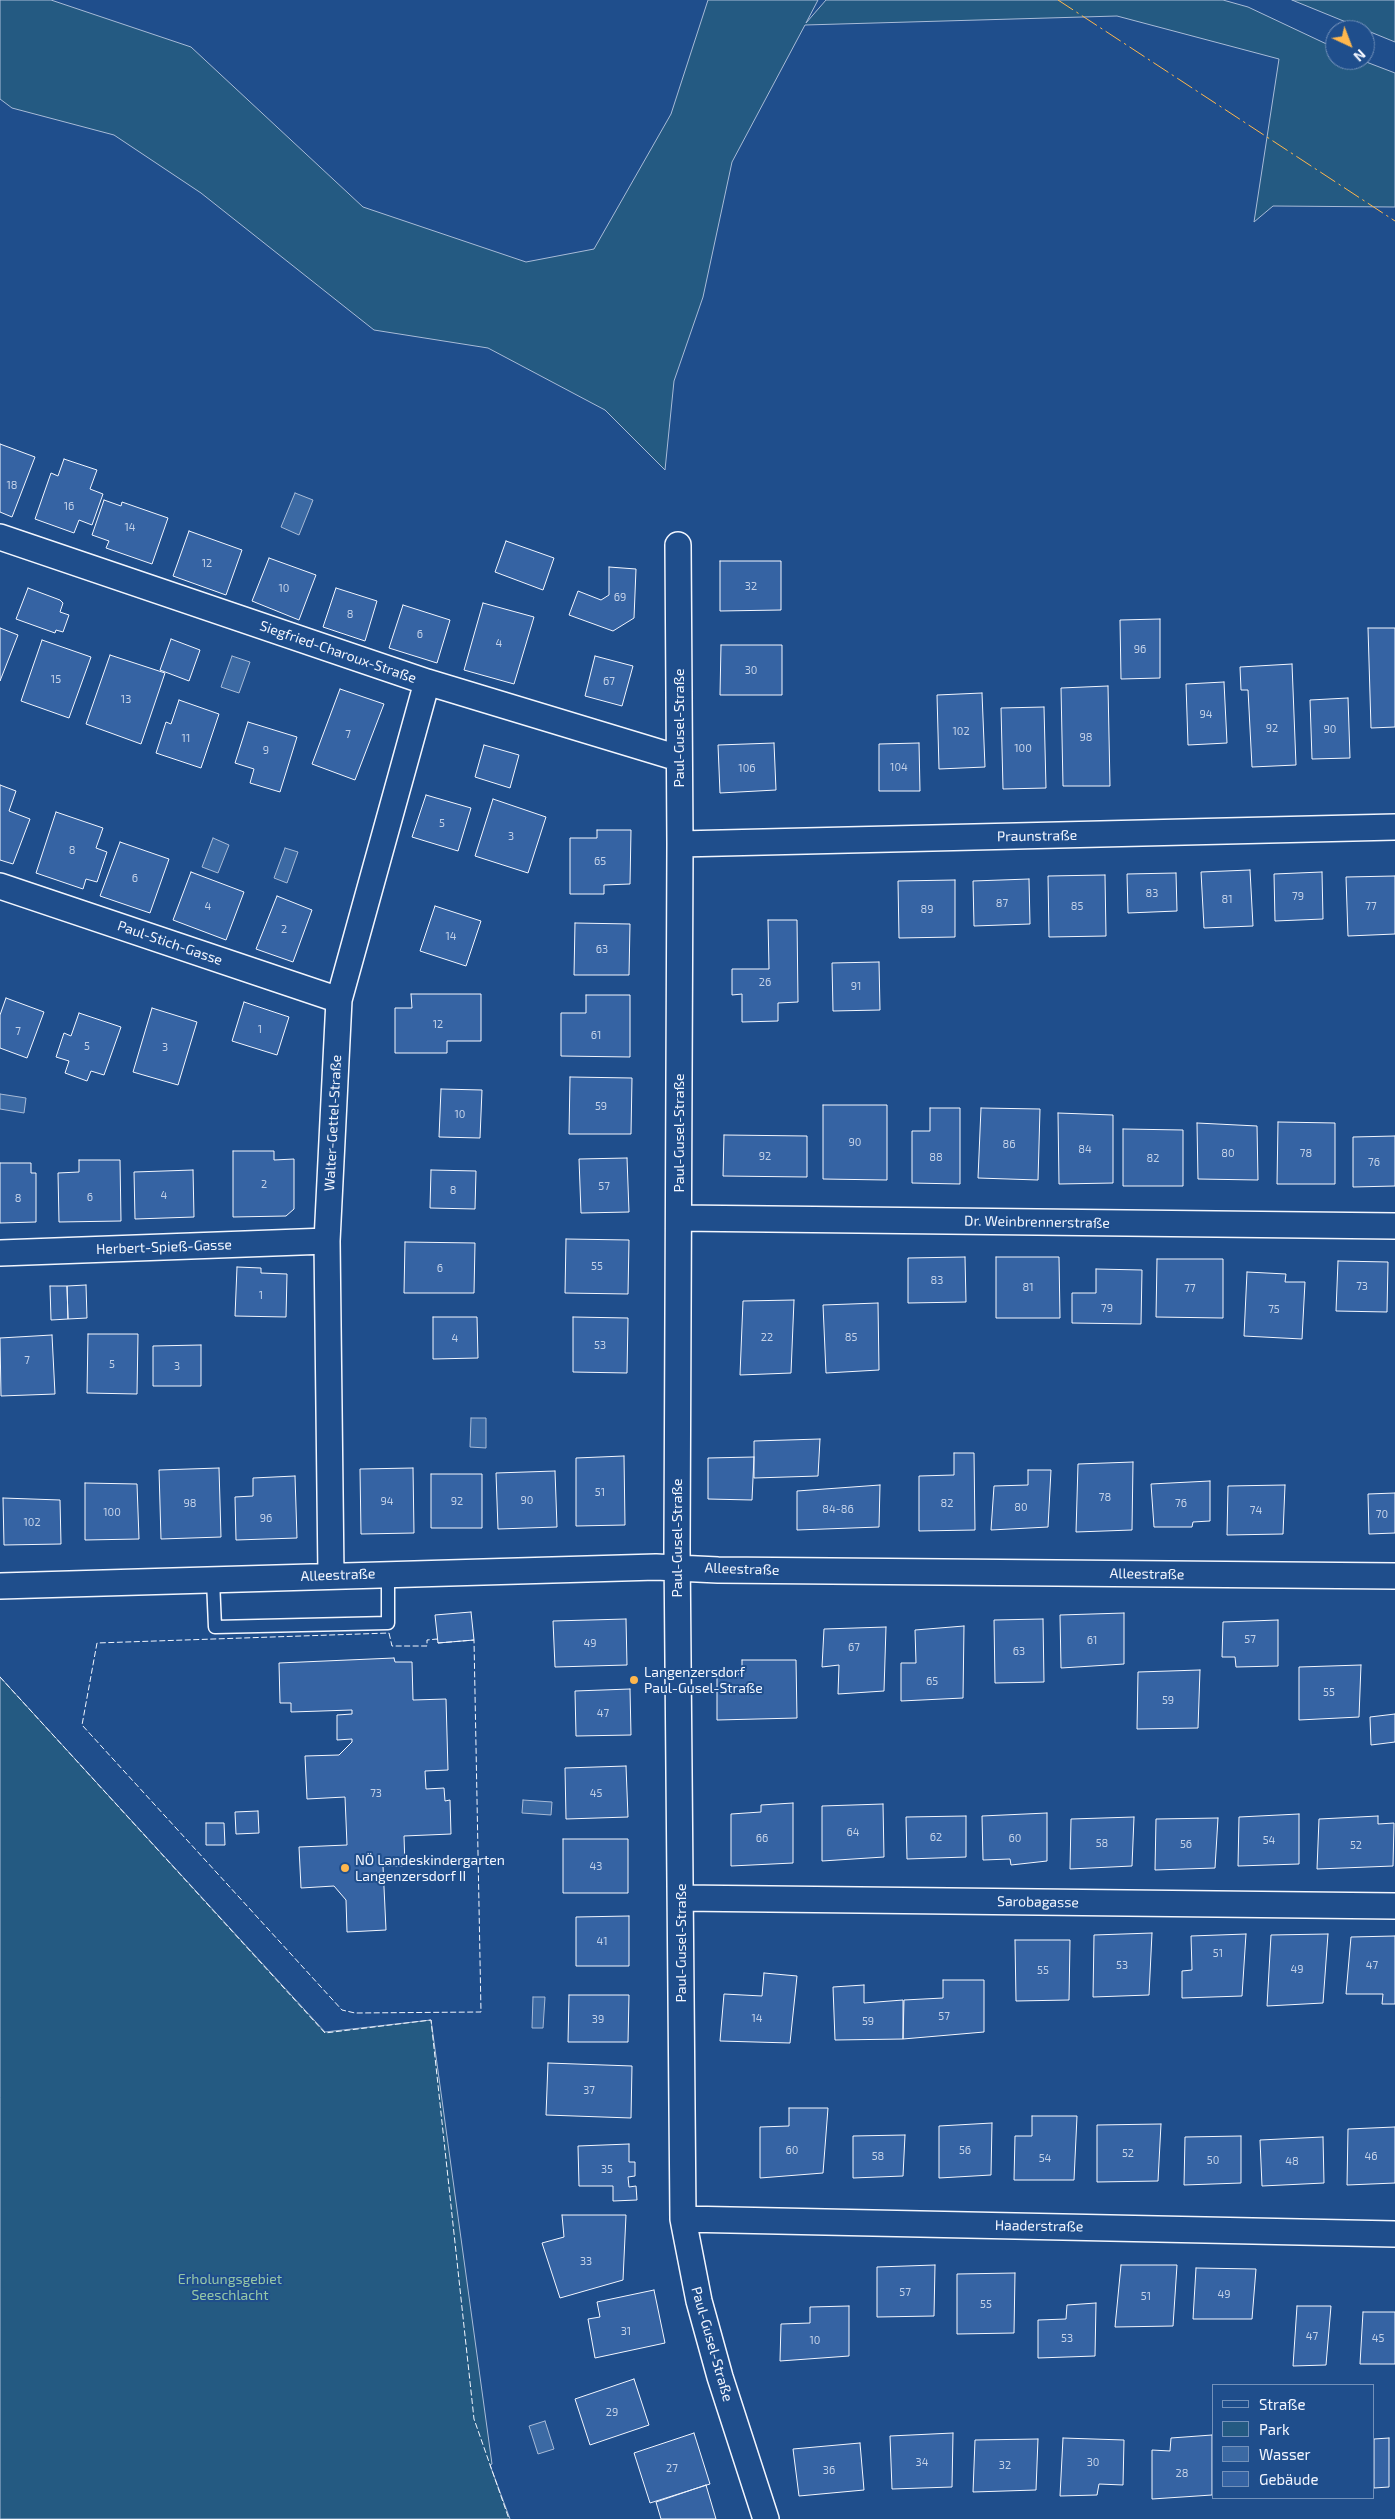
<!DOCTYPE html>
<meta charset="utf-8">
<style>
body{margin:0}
#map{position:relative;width:1395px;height:2519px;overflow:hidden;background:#1f4e8c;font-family:"Exo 2",sans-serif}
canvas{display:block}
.legend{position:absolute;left:1212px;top:2384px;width:162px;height:115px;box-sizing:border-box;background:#1f4e8c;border:1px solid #7391ba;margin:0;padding:6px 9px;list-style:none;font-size:15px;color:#f2f6ff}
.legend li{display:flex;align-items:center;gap:10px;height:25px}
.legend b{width:25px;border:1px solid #7391ba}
.north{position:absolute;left:1325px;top:20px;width:50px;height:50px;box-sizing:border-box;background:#1f4e8c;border:1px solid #7391ba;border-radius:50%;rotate:137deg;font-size:14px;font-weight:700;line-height:20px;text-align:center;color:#f2f6ff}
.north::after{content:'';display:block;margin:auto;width:18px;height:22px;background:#ffb74d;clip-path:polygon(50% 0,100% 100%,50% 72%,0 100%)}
</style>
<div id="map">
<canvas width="1395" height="2519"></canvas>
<ul class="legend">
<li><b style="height:6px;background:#1f4e8c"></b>Straße</li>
<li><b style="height:14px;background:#245a82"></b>Park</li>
<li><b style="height:14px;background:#3b69a3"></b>Wasser</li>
<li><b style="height:14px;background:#3563a3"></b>Gebäude</li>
</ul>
<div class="north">N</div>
</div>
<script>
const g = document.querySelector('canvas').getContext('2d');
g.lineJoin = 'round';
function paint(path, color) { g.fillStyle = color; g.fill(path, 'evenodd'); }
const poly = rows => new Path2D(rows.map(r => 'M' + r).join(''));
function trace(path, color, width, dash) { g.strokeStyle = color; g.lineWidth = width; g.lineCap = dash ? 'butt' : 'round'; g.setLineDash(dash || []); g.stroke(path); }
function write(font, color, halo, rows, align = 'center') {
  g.font = font + ' "Exo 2",sans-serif'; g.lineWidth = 4; g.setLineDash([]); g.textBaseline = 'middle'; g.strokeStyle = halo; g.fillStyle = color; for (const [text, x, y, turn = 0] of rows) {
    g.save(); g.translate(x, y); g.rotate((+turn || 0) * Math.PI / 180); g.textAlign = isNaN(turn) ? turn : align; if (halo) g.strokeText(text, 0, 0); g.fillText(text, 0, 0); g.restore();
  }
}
const green = poly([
 [0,0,51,0,191,47,363,207,526,262,594,249,671,114,708,0,818,0,806,23,826,0,1223,0,1248,7,1335,48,1335,60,1361,60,1395,73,1395,207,1273,206,1254,222,1279,59,1117,16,805,25,732,162,703,297,674,381,665,470,605,410,488,348,374,330,201,193,114,135,12,108,0,99,0,0],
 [1292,0,1395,0,1395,42,1292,0],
 [0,1677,325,2032,431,2020,492,2464,490,2465,510,2519,0,2519,0,1677]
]);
paint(green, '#245a82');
trace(green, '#a8bbd7', 1);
const water = poly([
 [295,493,313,500,299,535,281,527,295,493],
 [232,656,250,662,239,693,221,687,232,656],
 [213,838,229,845,218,873,202,867,213,838],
 [285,848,298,852,287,883,274,878,285,848],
 [0,1094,26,1098,24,1113,0,1109,0,1094],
 [471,1418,486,1418,486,1448,470,1447,471,1418],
 [523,1800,552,1802,551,1815,522,1813,523,1800],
 [533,1997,545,1997,543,2028,532,2028,533,1997],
 [545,2421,554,2449,538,2454,529,2426,545,2421]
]);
paint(water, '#3b69a3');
trace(water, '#a8bbd7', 1);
const building = poly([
 [0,444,35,457,12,517,0,512,0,444],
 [64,459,97,470,90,489,103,494,92,525,79,520,74,533,35,519,51,473,58,476,64,459],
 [104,500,121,506,122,502,168,518,152,564,106,548,109,541,92,535,104,500],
 [189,531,242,550,226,595,173,576,189,531],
 [506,541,554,558,543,590,495,572,506,541],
 [269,558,316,575,299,620,252,601,269,558],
 [720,561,781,561,781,610,720,611,720,561],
 [609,567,636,569,634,618,613,631,569,615,578,591,601,600,609,595,609,567],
 [28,588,60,600,63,603,60,612,69,615,63,632,56,630,55,633,16,619,28,588],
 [336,588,377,601,365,641,323,627,336,588],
 [483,603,534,617,514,684,464,670,483,603],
 [403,605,450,620,437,663,389,648,403,605],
 [1160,619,1160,678,1121,679,1120,620,1160,619],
 [0,628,18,635,0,681,0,628],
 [1368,628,1395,628,1395,727,1371,728,1368,628],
 [171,639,200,650,189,681,160,670,171,639],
 [42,640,91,657,69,718,21,701,42,640],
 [721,645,782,645,782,695,720,695,721,645],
 [110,655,165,673,141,744,86,724,110,655],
 [595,656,633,666,622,706,585,696,595,656],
 [1292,664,1296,765,1252,767,1248,690,1241,690,1240,667,1292,664],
 [1224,682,1227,743,1188,745,1186,684,1224,682],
 [1108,686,1110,786,1063,786,1061,688,1108,686],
 [340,689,384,704,355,780,312,764,340,689],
 [982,693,985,767,939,769,937,695,982,693],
 [1348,698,1350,758,1312,759,1310,700,1348,698],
 [179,700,219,714,201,768,156,753,166,722,171,724,179,700],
 [1044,707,1046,788,1003,789,1001,708,1044,707],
 [248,722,297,737,280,792,250,783,254,769,235,763,248,722],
 [774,743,776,790,720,793,718,745,774,743],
 [919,743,920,791,879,791,879,744,919,743],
 [484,745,519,755,510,788,475,777,484,745],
 [0,785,16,791,9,811,30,819,13,864,0,860,0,785],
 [426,795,471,808,458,851,412,837,426,795],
 [493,799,546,817,528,873,475,856,493,799],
 [56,812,103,828,96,848,107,852,97,882,86,879,83,889,36,873,56,812],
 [597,830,631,830,630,884,604,885,604,894,570,894,570,838,597,838,597,830],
 [120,842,169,859,150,913,100,896,120,842],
 [1250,870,1253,926,1204,928,1201,872,1250,870],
 [191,872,244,892,226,940,173,920,191,872],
 [1322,872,1323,919,1275,921,1274,874,1322,872],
 [1176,873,1177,911,1128,913,1127,874,1176,873],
 [1105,875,1106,936,1049,937,1048,876,1105,875],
 [1395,876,1395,934,1348,936,1346,877,1395,876],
 [1029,879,1030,924,974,926,973,881,1029,879],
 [955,880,955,937,899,938,898,881,955,880],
 [277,896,312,910,293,962,256,949,277,896],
 [435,906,481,921,466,966,420,951,435,906],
 [768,920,797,920,798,1002,778,1003,778,1021,742,1022,742,994,732,995,732,969,769,969,768,920],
 [575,923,630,924,629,975,574,975,575,923],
 [879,962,880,1010,833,1011,832,963,879,962],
 [411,994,481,994,481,1041,447,1041,447,1053,395,1053,395,1008,412,1008,411,994],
 [586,995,630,995,630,1057,561,1056,561,1013,586,1013,586,995],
 [6,998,44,1012,27,1058,0,1048,0,1015,6,998],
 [244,1002,289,1017,277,1055,232,1041,244,1002],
 [152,1008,197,1022,178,1085,133,1072,152,1008],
 [79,1013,121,1027,104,1075,91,1071,87,1081,65,1073,69,1061,56,1057,64,1033,71,1036,79,1013],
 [570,1077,632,1078,631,1134,569,1134,570,1077],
 [441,1089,482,1090,480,1138,439,1137,441,1089],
 [823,1105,887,1105,887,1180,823,1179,823,1105],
 [930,1108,960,1108,960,1184,912,1183,912,1131,930,1131,930,1108],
 [981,1108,1040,1109,1038,1180,978,1178,981,1108],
 [1058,1113,1113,1115,1113,1183,1059,1184,1058,1113],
 [1278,1122,1335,1123,1335,1184,1277,1184,1278,1122],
 [1197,1123,1257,1126,1258,1180,1198,1179,1197,1123],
 [1123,1129,1183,1130,1183,1186,1123,1186,1123,1129],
 [724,1135,807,1136,807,1177,723,1176,724,1135],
 [1395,1136,1395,1186,1353,1187,1353,1137,1395,1136],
 [233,1151,274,1151,274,1160,294,1159,294,1209,286,1216,233,1217,233,1151],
 [627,1158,629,1212,581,1213,579,1159,627,1158],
 [79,1160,120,1160,121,1221,59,1222,58,1173,79,1172,79,1160],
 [0,1163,31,1163,31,1173,36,1173,36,1222,0,1223,0,1163],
 [193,1170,194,1217,135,1219,134,1172,193,1170],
 [431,1170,476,1171,475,1209,430,1208,431,1170],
 [566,1239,629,1240,628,1294,565,1293,566,1239],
 [405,1242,475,1243,474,1293,404,1293,405,1242],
 [965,1257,966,1302,908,1303,908,1258,965,1257],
 [996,1257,1059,1257,1060,1318,996,1318,996,1257],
 [1157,1259,1223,1259,1223,1318,1156,1317,1157,1259],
 [1338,1261,1388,1262,1387,1312,1336,1311,1338,1261],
 [237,1267,261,1268,261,1273,287,1274,286,1317,235,1316,237,1267],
 [1096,1269,1142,1270,1141,1324,1072,1323,1072,1293,1096,1293,1096,1269],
 [1247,1272,1286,1274,1285,1282,1305,1282,1302,1339,1244,1336,1247,1272],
 [86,1285,87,1318,68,1319,67,1286,86,1285],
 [50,1286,67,1286,68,1319,51,1320,50,1286],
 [794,1300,791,1373,740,1375,743,1301,794,1300],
 [878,1303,879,1370,826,1373,823,1305,878,1303],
 [433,1317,477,1317,478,1358,433,1359,433,1317],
 [573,1317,628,1318,627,1373,573,1372,573,1317],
 [88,1334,138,1334,137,1394,87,1393,88,1334],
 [52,1335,55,1394,1,1396,0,1338,52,1335],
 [201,1345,201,1386,153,1386,153,1346,201,1345],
 [820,1439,818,1476,754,1478,754,1441,820,1439],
 [954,1453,974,1453,975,1530,919,1531,919,1476,954,1475,954,1453],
 [624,1456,625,1525,576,1526,576,1458,624,1456],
 [754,1457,752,1500,708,1499,708,1458,754,1457],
 [1133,1462,1132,1530,1076,1532,1078,1464,1133,1462],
 [219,1468,221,1537,161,1539,159,1470,219,1468],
 [413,1468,414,1533,361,1534,360,1469,413,1468],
 [1028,1470,1051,1470,1048,1527,991,1530,994,1486,1028,1485,1028,1470],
 [555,1471,557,1527,498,1529,496,1473,555,1471],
 [431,1474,482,1474,482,1528,431,1528,431,1474],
 [295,1476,297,1538,236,1540,235,1497,253,1496,253,1478,295,1476],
 [1210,1481,1210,1521,1193,1522,1192,1527,1154,1527,1151,1484,1210,1481],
 [85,1483,137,1484,139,1539,85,1540,85,1483],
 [880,1485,879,1527,797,1530,797,1491,880,1485],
 [1285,1485,1283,1534,1227,1535,1228,1486,1285,1485],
 [1395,1493,1395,1533,1369,1534,1368,1494,1395,1493],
 [3,1498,60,1500,61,1544,4,1545,3,1498],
 [471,1612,474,1640,438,1643,435,1615,471,1612],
 [1124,1613,1124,1664,1061,1668,1060,1615,1124,1613],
 [626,1619,627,1665,555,1667,553,1621,626,1619],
 [1043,1619,1044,1682,995,1683,994,1620,1043,1619],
 [1278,1620,1278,1666,1236,1667,1235,1657,1222,1657,1223,1622,1278,1620],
 [964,1626,963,1698,901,1701,901,1663,916,1663,915,1630,964,1626],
 [886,1627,884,1691,838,1694,839,1665,822,1667,824,1629,886,1627],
 [394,1658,395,1662,412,1662,413,1700,446,1699,448,1770,425,1771,426,1789,444,1788,445,1801,450,1800,451,1834,404,1836,405,1866,383,1866,386,1930,347,1932,346,1900,334,1886,301,1888,299,1847,347,1845,345,1797,307,1799,305,1756,339,1755,352,1742,352,1739,337,1740,337,1715,352,1714,352,1710,291,1712,291,1703,280,1703,279,1663,394,1658],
 [742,1660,796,1660,797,1718,717,1720,717,1674,742,1674,742,1660],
 [1361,1665,1359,1717,1299,1720,1299,1667,1361,1665],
 [1200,1670,1198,1728,1137,1729,1138,1672,1200,1670],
 [630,1689,631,1735,576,1736,575,1691,630,1689],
 [1395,1714,1395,1742,1371,1745,1370,1717,1395,1714],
 [626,1766,628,1817,566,1819,565,1768,626,1766],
 [793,1803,793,1863,731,1866,731,1814,761,1812,761,1805,793,1803],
 [883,1804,884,1857,822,1861,822,1806,883,1804],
 [258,1811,259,1833,236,1834,235,1812,258,1811],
 [1047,1813,1047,1861,1011,1865,1010,1859,983,1860,982,1816,1047,1813],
 [1299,1814,1299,1864,1238,1866,1239,1817,1299,1814],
 [966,1816,966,1857,907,1859,906,1817,966,1816],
 [1378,1816,1378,1824,1394,1823,1393,1866,1317,1869,1319,1819,1378,1816],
 [1134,1817,1132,1866,1070,1869,1071,1819,1134,1817],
 [1218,1818,1215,1868,1155,1870,1156,1819,1218,1818],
 [206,1823,224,1823,225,1845,206,1845,206,1823],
 [563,1839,628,1839,628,1893,563,1893,563,1839],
 [629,1916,629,1966,576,1966,576,1917,629,1916],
 [1152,1933,1149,1995,1093,1997,1094,1935,1152,1933],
 [1246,1934,1242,1996,1182,1998,1182,1971,1192,1970,1191,1936,1246,1934],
 [1328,1934,1323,2003,1267,2006,1271,1935,1328,1934],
 [1395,1936,1395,2004,1382,2004,1383,1994,1346,1994,1351,1937,1395,1936],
 [1015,1940,1070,1940,1069,2000,1016,2001,1015,1940],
 [764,1973,797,1976,790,2043,720,2041,724,1994,762,1996,764,1973],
 [943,1980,984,1980,984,2032,903,2039,904,2000,943,1998,943,1980],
 [864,1985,864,2003,903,2000,903,2039,835,2040,833,1987,864,1985],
 [569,1995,629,1995,628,2042,568,2042,569,1995],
 [548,2063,632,2066,631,2118,546,2115,548,2063],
 [789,2108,828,2108,823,2173,760,2178,760,2127,789,2126,789,2108],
 [1032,2116,1077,2116,1074,2180,1014,2180,1015,2136,1032,2136,1032,2116],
 [992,2123,991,2175,939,2178,939,2126,992,2123],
 [1161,2124,1158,2181,1097,2182,1097,2125,1161,2124],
 [1395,2127,1395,2183,1347,2185,1348,2129,1395,2127],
 [905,2135,903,2176,853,2178,853,2136,905,2135],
 [1241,2136,1241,2183,1184,2185,1185,2137,1241,2136],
 [1323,2137,1324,2183,1262,2186,1260,2140,1323,2137],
 [629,2144,629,2162,635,2162,635,2176,628,2177,629,2187,636,2186,637,2200,613,2201,613,2186,579,2186,578,2146,629,2144],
 [562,2215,626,2215,623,2280,560,2298,542,2243,564,2237,562,2215],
 [935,2265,934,2316,877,2317,877,2267,935,2265],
 [1121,2265,1177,2265,1173,2326,1115,2327,1121,2265],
 [1196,2268,1256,2269,1252,2319,1193,2319,1196,2268],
 [1015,2273,1014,2333,957,2334,957,2274,1015,2273],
 [654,2290,665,2343,595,2358,588,2319,600,2317,597,2302,654,2290],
 [1096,2303,1095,2356,1038,2358,1038,2320,1066,2319,1067,2305,1096,2303],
 [849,2306,849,2356,780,2361,781,2324,810,2323,810,2307,849,2306],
 [1297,2306,1331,2306,1326,2365,1293,2366,1297,2306],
 [1363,2312,1395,2312,1395,2364,1360,2364,1363,2312],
 [634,2379,649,2425,590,2445,575,2399,634,2379],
 [694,2433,710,2484,650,2503,634,2453,694,2433],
 [953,2433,952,2487,892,2489,890,2436,953,2433],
 [1212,2435,1212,2495,1152,2499,1152,2450,1170,2451,1171,2438,1212,2435],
 [1063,2438,1124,2440,1123,2485,1099,2484,1097,2495,1060,2496,1063,2438],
 [1389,2438,1389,2487,1374,2488,1374,2439,1389,2438],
 [1038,2439,1036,2490,973,2492,975,2440,1038,2439],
 [860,2443,864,2490,799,2496,793,2449,860,2443],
 [706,2485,716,2519,661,2519,656,2502,706,2485]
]);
paint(building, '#3563a3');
trace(building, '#f2f6ff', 1);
const service = poly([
 [213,1580,215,1627,388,1623,388,1574]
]);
const minor = poly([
 [0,537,427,682,678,758],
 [678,545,680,844,677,1548,683,2219,699,2301,720,2377,766,2519],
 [680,844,1395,827],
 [0,886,339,1000],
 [679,1218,1395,1226],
 [0,1253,327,1241],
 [331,1576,327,1241,339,1000,427,682],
 [0,1586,656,1567,718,1570,1395,1576],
 [681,1898,1395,1906],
 [683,2219,1395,2234]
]);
trace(service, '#f2f6ff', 15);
trace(minor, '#f2f6ff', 28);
trace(service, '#1f4e8c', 12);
trace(minor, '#1f4e8c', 25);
trace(poly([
 [389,1633,392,1646,427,1646,427,1640,437,1639,438,1643,474,1640,481,2012,355,2013,342,2010,82,1725,97,1643,389,1633],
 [0,1677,325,2033,431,2020,474,2419,509,2519]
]), '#f2f6ff', 1, [6, 2.5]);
trace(poly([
 [1058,0,1395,221]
]), '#ffb74d', 1, [18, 4, 2.5, 4]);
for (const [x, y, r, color] of [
 [634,1680,5,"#ffb74d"],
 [345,1868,5,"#ffb74d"]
]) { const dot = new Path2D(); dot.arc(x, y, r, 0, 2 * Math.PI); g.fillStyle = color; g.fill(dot); trace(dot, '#1f4e8c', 2); }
write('11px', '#c3d1e8', null, [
 ["18",12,485],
 ["16",69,506],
 ["14",130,527],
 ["12",207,563],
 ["32",751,586],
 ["10",284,588],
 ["69",620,597],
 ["8",350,614],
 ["6",420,634],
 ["4",499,643],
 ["96",1140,649],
 ["30",751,670],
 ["15",56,679],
 ["67",609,681],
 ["13",126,699],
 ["94",1206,714],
 ["92",1272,728],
 ["90",1330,729],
 ["102",961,731],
 ["7",348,734],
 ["98",1086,737],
 ["11",186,738],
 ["100",1023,748],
 ["9",266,750],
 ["104",899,767],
 ["106",747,768],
 ["5",442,823],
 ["3",511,836],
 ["8",72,850],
 ["65",600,861],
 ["6",135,878],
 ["83",1152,893],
 ["79",1298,896],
 ["81",1227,899],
 ["87",1002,903],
 ["4",208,906],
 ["85",1077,906],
 ["77",1371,906],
 ["89",927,909],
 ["2",284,929],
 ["14",451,936],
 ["63",602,949],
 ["26",765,982],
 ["91",856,986],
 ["12",438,1024],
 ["1",260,1029],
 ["7",18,1031],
 ["61",596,1035],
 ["5",87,1046],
 ["3",165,1047],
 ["59",601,1106],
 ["10",460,1114],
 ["90",855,1142],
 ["86",1009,1144],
 ["84",1085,1149],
 ["80",1228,1153],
 ["78",1306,1153],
 ["92",765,1156],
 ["88",936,1157],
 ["82",1153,1158],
 ["76",1374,1162],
 ["2",264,1184],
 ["57",604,1186],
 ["8",453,1190],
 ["4",164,1195],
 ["6",90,1197],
 ["8",18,1198],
 ["55",597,1266],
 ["6",440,1268],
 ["83",937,1280],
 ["73",1362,1286],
 ["81",1028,1287],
 ["77",1190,1288],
 ["1",261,1295],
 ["79",1107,1308],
 ["75",1274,1309],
 ["22",767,1337],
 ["85",851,1337],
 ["4",455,1338],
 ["53",600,1345],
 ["7",27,1360],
 ["5",112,1364],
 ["3",177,1366],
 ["51",600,1492],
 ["78",1105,1497],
 ["90",527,1500],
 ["94",387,1501],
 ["92",457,1501],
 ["98",190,1503],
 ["82",947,1503],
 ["76",1181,1503],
 ["80",1021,1507],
 ["84-86",838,1509],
 ["74",1256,1510],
 ["100",112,1512],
 ["70",1382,1514],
 ["96",266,1518],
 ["102",32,1522],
 ["57",1250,1639],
 ["61",1092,1640],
 ["49",590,1643],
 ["67",854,1647],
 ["63",1019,1651],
 ["65",932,1681],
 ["55",1329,1692],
 ["59",1168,1700],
 ["47",603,1713],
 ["73",376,1793],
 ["45",596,1793],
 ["64",853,1832],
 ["62",936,1837],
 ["66",762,1838],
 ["60",1015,1838],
 ["54",1269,1840],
 ["58",1102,1843],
 ["56",1186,1844],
 ["52",1356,1845],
 ["43",596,1866],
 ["41",602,1941],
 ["51",1218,1953],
 ["53",1122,1965],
 ["47",1372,1965],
 ["49",1297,1969],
 ["55",1043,1970],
 ["57",944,2016],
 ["14",757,2018],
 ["39",598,2019],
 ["59",868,2021],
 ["37",589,2090],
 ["60",792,2150],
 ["56",965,2150],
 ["52",1128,2153],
 ["58",878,2156],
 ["46",1371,2156],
 ["54",1045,2158],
 ["50",1213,2160],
 ["48",1292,2161],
 ["35",607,2169],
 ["33",586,2261],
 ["57",905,2292],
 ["49",1224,2294],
 ["51",1146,2296],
 ["55",986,2304],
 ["31",626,2331],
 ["47",1312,2336],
 ["53",1067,2338],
 ["45",1378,2338],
 ["10",815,2340],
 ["29",612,2412],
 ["34",922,2462],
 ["30",1093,2462],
 ["32",1005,2465],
 ["27",672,2468],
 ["36",829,2470],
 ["28",1182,2473]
]);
write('14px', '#f2f6ff', '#1f4e8c', [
 ["Siegfried-Charoux-Straße",338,652,19],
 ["Paul-Gusel-Straße",679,728,-90],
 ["Praunstraße",1037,836,-1],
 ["Paul-Stich-Gasse",170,943,19],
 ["Walter-Gettel-Straße",333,1123,-87],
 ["Paul-Gusel-Straße",679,1133,-90],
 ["Dr. Weinbrennerstraße",1037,1222,1],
 ["Herbert-Spieß-Gasse",164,1247,-2],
 ["Paul-Gusel-Straße",677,1538,-90],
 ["Alleestraße",742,1569,2],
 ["Alleestraße",1147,1574,1],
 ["Alleestraße",338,1575,-2],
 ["Sarobagasse",1038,1902,1],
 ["Paul-Gusel-Straße",681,1943,-90],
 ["Haaderstraße",1039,2226,1],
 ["Paul-Gusel-Straße",712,2344,74]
]);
write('14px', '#f2f6ff', '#1f4e8c', [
 ["Langenzersdorf",644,1672],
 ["Paul-Gusel-Straße",644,1688],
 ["NÖ Landeskindergarten",355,1860],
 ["Langenzersdorf II",355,1876]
], 'left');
write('14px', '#97c8a6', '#1f4e8c', [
 ["Erholungsgebiet",230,2279],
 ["Seeschlacht",230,2295]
]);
</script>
